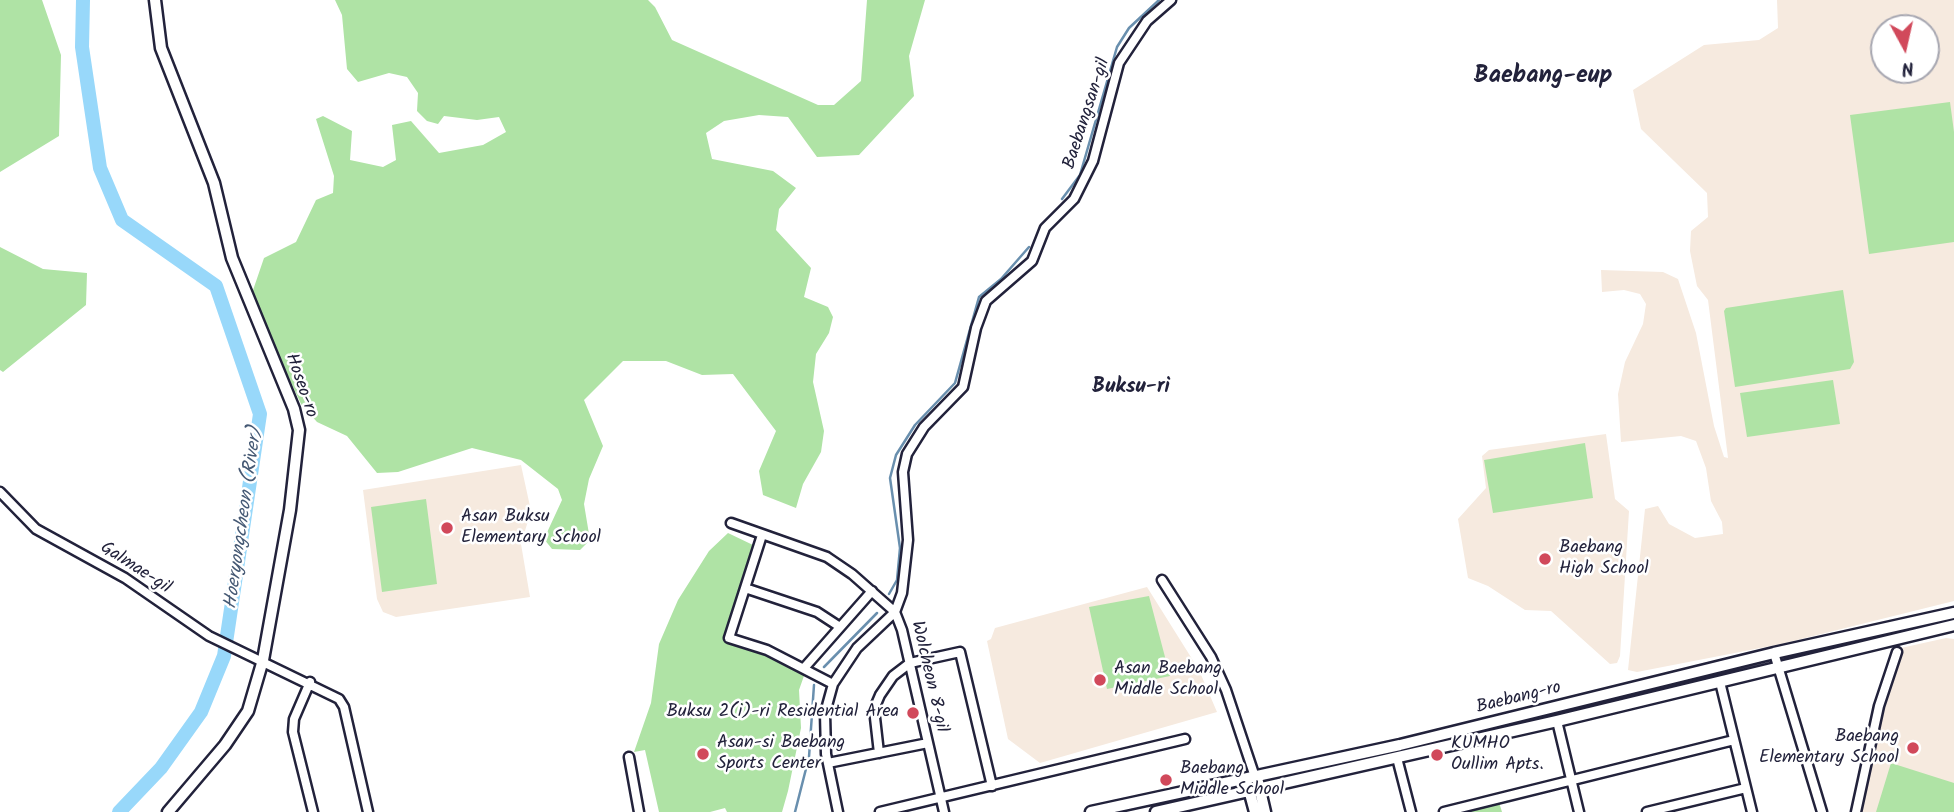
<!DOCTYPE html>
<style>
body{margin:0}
#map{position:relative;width:1954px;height:812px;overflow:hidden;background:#fff;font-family:Kalam,sans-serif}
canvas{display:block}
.north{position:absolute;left:1870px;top:14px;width:70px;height:70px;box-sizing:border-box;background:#fff;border:2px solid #a7a7b1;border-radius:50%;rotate:172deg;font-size:19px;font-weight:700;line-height:28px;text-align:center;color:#22223b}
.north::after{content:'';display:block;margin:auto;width:24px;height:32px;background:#d1495b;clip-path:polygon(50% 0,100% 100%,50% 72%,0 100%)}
</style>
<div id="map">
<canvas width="1954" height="812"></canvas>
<div class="north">N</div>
</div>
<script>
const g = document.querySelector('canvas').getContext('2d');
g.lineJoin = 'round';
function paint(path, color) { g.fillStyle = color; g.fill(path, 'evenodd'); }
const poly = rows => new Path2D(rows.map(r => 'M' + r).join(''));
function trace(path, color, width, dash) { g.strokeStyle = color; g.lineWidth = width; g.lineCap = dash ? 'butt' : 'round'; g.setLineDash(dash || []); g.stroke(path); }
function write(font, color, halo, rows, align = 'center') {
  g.font = font + ' Kalam,sans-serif'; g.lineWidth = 5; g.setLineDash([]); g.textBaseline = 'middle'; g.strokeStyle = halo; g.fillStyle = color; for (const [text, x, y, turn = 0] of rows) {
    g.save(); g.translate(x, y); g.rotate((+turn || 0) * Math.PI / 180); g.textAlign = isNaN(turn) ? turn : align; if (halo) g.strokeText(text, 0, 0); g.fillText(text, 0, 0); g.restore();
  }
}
paint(poly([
 [1777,0,1954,0,1954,601,1781,644,1637,672,1628,670,1645,509,1658,506,1669,524,1695,538,1723,534,1722,522,1711,501,1706,468,1696,441,1681,436,1621,442,1618,394,1625,362,1643,324,1646,304,1640,294,1624,290,1602,292,1601,270,1663,272,1678,279,1696,333,1714,426,1724,457,1728,458,1708,300,1697,286,1690,251,1691,231,1708,217,1707,193,1641,129,1633,90,1704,45,1759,40,1778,28],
 [1884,28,1926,28,1926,70,1884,70],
 [1606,434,1615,499,1629,511,1620,656,1617,663,1610,664,1551,611,1525,610,1488,586,1468,578,1458,519,1486,488,1482,456,1489,450],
 [521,465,531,511,521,544,530,597,396,617,383,612,377,599,363,490],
 [1147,587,1199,670,1217,712,1040,763,1008,739,987,641,991,639,995,628],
 [1946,638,1954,639,1954,812,1858,812,1881,715,1901,648]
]), '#f6eadf');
paint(poly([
 [0,0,42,0,61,55,59,136,0,172],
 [335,0,648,0,655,7,672,40,818,105,834,105,861,81,867,0,925,0,909,56,914,96,859,155,817,157,788,117,759,115,724,121,706,133,712,159,773,171,796,188,779,209,776,230,811,268,804,297,828,307,833,317,829,333,816,354,813,382,824,431,821,452,803,484,796,508,763,495,759,471,776,431,733,374,702,375,666,361,623,361,584,400,603,446,589,479,584,504,590,540,580,550,552,549,544,539,562,500,558,489,521,460,472,448,398,472,377,473,347,436,317,422,301,404,251,296,264,258,296,242,316,200,333,193,334,176,316,119,323,116,352,131,350,160,383,167,396,160,392,125,411,121,439,153,483,145,506,132,499,117,477,120,444,116,438,124,427,121,417,111,418,93,407,77,389,73,358,82,347,69,342,15],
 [1950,102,1954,132,1954,242,1869,254,1850,115],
 [0,247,43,269,87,273,86,305,3,372,0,370],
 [1843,290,1854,362,1850,369,1735,387,1724,311,1726,308],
 [1833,380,1840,424,1747,437,1740,393],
 [1585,443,1593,498,1493,513,1484,460],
 [426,499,437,584,382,592,371,507],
 [728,533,753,545,725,640,764,653,805,673,799,690,801,728,788,791,782,812,727,812,725,808,710,812,659,812,645,750,634,752,651,703,659,644,678,600,709,551],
 [1149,596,1170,676,1107,689,1089,607],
 [1891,763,1954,783,1954,812,1876,812],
 [1498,799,1502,812,1444,812]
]), '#afe3a5');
trace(poly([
 [1062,199,1080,175,1117,47,1129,28,1159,0],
 [889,594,897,580,900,548,890,478,896,455,915,425,955,383,979,297,1001,279,1029,247],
 [824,667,877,613],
 [795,812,809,757,814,685]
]), '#698fae', 2.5);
trace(poly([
 [83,0,82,47,100,168,122,220,216,286,260,414,224,656,201,712,161,768,119,812]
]), '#98d8fa', 14);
const minor = poly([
 [0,492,36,529,125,578,209,636,339,699,344,707,368,812],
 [731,523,827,557,852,574,895,612,902,630,944,812],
 [762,535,729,638,767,650,833,684],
 [1162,580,1211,657,1226,690,1255,777],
 [745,588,817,612,840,627],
 [1774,653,1822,812],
 [805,667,872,591],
 [310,682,294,719,293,732,313,812],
 [1720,682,1752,812],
 [1557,721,1579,812],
 [879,753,874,709,880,695,893,676,910,663,960,652,992,786],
 [629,757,639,812],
 [1397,758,1411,812],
 [828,763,928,743],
 [838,812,826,754,825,713,833,684,857,648,895,612,902,593,908,540,903,472,907,454,924,427,963,387,976,328,986,301,1032,261,1045,228,1074,199,1093,161,1119,63,1147,21,1171,0],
 [880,812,1185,739],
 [1444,812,1734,740],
 [1647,812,1746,788],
 [1856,812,1879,706,1897,652]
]);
const tertiary = poly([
 [155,0,161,48,214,183,232,258,294,409,299,430,290,510,263,660,248,711,225,745,168,812],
 [1258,782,1265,812],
 [1248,786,1255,812],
 [1091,812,1400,745,1774,653,1954,613],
 [1156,812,1557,721,1954,625]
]);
trace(minor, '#22223b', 13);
trace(tertiary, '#22223b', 15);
trace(minor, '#fff', 8);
trace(tertiary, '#fff', 10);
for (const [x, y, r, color] of [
 [447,528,7,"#d1495b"],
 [1545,559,7,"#d1495b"],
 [1100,680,7,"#d1495b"],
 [913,713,7,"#d1495b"],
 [1913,748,7,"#d1495b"],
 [703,754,7,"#d1495b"],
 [1437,755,7,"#d1495b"],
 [1166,780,7,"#d1495b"]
]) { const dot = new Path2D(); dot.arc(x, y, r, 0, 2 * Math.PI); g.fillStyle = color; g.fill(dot); trace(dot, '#fff', 2.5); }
write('18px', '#22223b', '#fff', [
 ["Baebangsan-gil",1088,114,-72],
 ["Hoseo-ro",300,386,71],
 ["Galmae-gil",135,569,33],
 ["Wolcheon 8-gil",928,677,77],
 ["Baebang-ro",1519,699,-14]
]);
write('18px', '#22223b', '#fff', [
 ["Asan Buksu",461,518],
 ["Elementary School",461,539],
 ["Baebang",1559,549],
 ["High School",1559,570],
 ["Asan Baebang",1114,670],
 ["Middle School",1114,691],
 ["Buksu 2(i)-ri Residential Area",899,713,"right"],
 ["Baebang",1899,738,"right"],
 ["Elementary School",1899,759,"right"],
 ["Asan-si Baebang",717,744],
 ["Sports Center",717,765],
 ["KUMHO",1451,745],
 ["Oullim Apts.",1451,766],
 ["Baebang",1180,770],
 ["Middle School",1180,791]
], 'left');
write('italic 19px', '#455974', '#fff', [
 ["Hoeryongcheon (River)",245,518,-82]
]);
write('bold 21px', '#22223b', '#fff', [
 ["Buksu-ri",1131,388]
]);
write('bold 24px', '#22223b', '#fff', [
 ["Baebang-eup",1543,78]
]);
</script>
